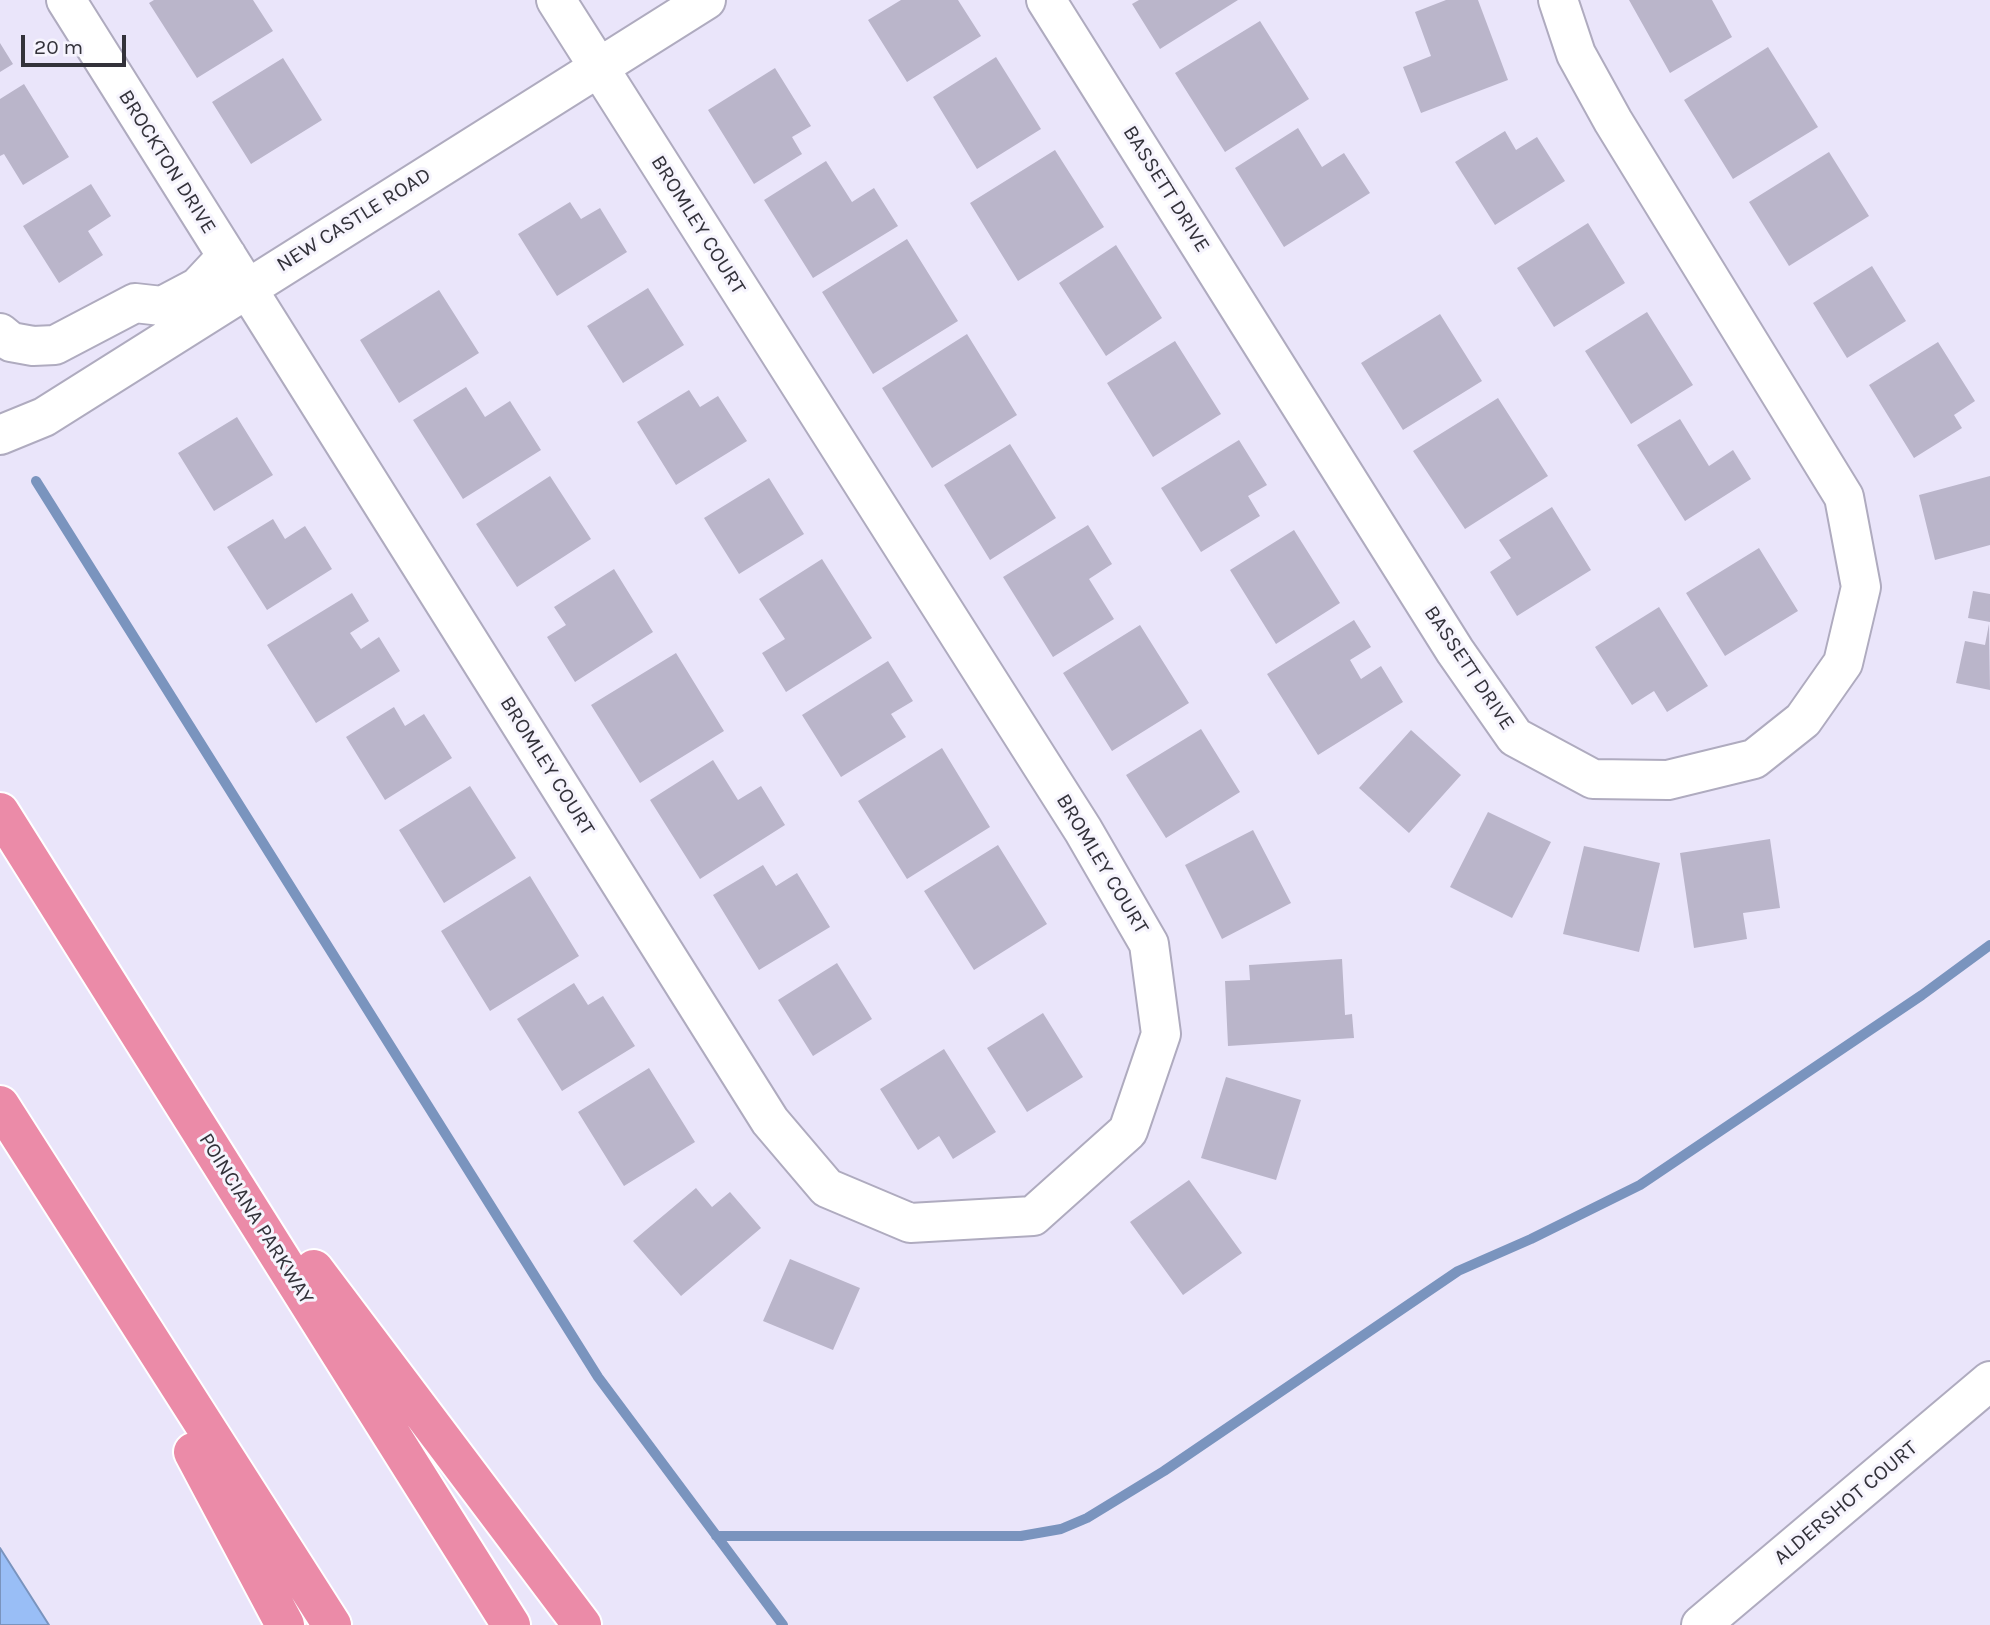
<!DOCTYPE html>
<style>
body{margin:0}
#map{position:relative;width:1990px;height:1625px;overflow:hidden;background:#eae5fa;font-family:Karla,sans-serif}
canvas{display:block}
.scale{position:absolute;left:21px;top:35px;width:105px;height:32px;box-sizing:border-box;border:4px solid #33323a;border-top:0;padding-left:9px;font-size:21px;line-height:24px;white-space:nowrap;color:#33323a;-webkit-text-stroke:5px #f6f4fd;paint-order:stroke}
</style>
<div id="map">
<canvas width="1990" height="1625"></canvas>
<div class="scale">20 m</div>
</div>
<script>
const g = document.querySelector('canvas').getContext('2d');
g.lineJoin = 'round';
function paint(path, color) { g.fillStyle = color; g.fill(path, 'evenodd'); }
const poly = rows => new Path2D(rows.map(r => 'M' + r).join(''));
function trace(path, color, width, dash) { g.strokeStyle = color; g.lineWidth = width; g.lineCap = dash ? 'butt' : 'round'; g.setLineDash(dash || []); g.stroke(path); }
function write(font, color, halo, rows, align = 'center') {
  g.font = font + ' Karla,sans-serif'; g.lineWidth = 6; g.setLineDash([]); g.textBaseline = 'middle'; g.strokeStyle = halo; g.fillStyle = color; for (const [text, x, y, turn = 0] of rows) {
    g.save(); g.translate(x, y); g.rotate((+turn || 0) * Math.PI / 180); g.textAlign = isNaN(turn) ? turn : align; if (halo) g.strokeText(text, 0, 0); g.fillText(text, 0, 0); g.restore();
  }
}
const water = poly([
 [0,1548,49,1625,0,1625,0,1548]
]);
paint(water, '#99bef6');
trace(water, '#7a94be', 2);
trace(poly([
 [36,481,598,1377,783,1625],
 [716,1536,1021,1536,1061,1529,1087,1518,1164,1471,1458,1271,1531,1239,1640,1185,1922,995,1990,945]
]), '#7a94be', 10);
paint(poly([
 [154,0,253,0,273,31,197,78,149,3],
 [901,0,958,0,981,36,907,82,868,20],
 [1139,0,1238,0,1160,49,1132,4],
 [1446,0,1478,0,1508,80,1421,113,1403,67,1431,56,1415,12],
 [1629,0,1712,0,1732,37,1670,73],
 [1260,21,1309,99,1225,152,1175,73],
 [0,43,13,64,0,72],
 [1768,47,1818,127,1733,179,1684,100],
 [996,57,1041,129,977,169,933,97],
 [283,58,322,120,251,164,212,102],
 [775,68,811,126,792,137,802,154,754,184,708,110],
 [24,84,69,157,23,185,4,154,0,156,0,99],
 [1298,128,1322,167,1344,153,1370,193,1284,247,1235,168],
 [1505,131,1516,150,1537,137,1565,181,1495,225,1455,162],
 [1055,150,1104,227,1018,281,970,203],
 [1829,152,1869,216,1789,266,1749,202],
 [826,161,852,202,874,188,898,226,813,278,764,200],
 [91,184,111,216,88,231,103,255,59,283,23,226],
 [570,202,581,219,600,208,627,252,557,296,518,234],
 [1588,223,1625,283,1554,327,1517,268],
 [907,239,958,321,873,374,822,292],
 [1116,245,1162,318,1106,356,1059,283],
 [1872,266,1906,321,1847,358,1813,303],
 [648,288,684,345,623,383,587,326],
 [439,290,479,353,399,403,360,340],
 [1647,312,1693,385,1631,424,1585,351],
 [1440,314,1482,381,1403,430,1361,363],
 [967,334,1017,415,932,468,882,388],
 [1175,341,1221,414,1153,457,1107,383],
 [1938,342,1975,401,1954,415,1962,428,1914,458,1869,385],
 [466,387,485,417,510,401,541,450,463,499,413,420],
 [689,390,700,407,718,396,747,441,676,485,637,422],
 [1498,398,1548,476,1465,529,1413,451],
 [237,417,273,475,214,511,178,453],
 [1680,419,1709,466,1733,450,1751,479,1685,521,1637,445],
 [1239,440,1267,485,1248,496,1260,516,1201,552,1161,488],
 [1010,444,1056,518,990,560,944,485],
 [550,476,591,539,517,587,476,524],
 [1990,476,1990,545,1935,560,1919,495],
 [769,478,804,534,739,574,704,518],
 [1552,507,1591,570,1517,616,1490,572,1511,558,1499,540],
 [273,519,285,539,305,526,332,569,267,610,227,547],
 [1088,525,1112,564,1089,579,1114,619,1053,657,1003,577],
 [1294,530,1340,603,1276,644,1230,570],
 [1759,548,1798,611,1725,656,1686,593],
 [822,559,872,638,786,692,762,653,785,639,759,599],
 [614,569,653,632,575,682,547,637,566,625,554,607],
 [1973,591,1990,594,1990,622,1968,618],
 [352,593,369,621,350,633,361,649,379,637,400,671,316,723,267,645],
 [1659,607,1708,686,1667,712,1654,691,1632,705,1595,647],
 [1354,620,1371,647,1350,660,1361,679,1381,666,1403,702,1318,755,1267,674],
 [1989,624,1990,690,1956,683,1965,641,1985,645],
 [1140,625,1189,703,1112,751,1063,673],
 [676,653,724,731,640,783,591,705],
 [888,661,913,701,891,714,906,737,841,777,802,715],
 [394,707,405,726,424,714,452,758,385,800,346,737],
 [1201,729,1240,792,1166,838,1126,775],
 [1411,730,1461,775,1409,833,1359,788],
 [942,748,990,827,907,879,858,801],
 [713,760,738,800,761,786,785,825,700,879,650,800],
 [470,786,516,858,444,903,399,830],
 [1488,812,1551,842,1512,918,1450,887],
 [1253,830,1291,903,1222,939,1185,865],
 [1770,839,1780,908,1743,913,1747,939,1694,948,1680,853],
 [998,845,1047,924,974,970,924,891],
 [1584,846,1660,863,1639,952,1563,934],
 [763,865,776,886,797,873,830,927,759,970,713,895],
 [530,876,579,956,490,1011,441,931],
 [1342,959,1345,1015,1352,1014,1354,1038,1228,1046,1225,981,1250,980,1249,965],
 [837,963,872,1019,813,1056,778,1000],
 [574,983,588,1005,603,996,635,1046,562,1091,517,1019],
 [1043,1013,1083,1077,1027,1112,987,1048],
 [944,1049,996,1132,953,1159,939,1136,918,1150,880,1089],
 [649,1068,695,1142,624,1186,578,1112],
 [1226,1077,1301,1100,1276,1180,1201,1158],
 [1189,1180,1242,1253,1183,1295,1130,1222],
 [696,1188,712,1207,730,1192,761,1228,681,1296,633,1241],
 [790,1259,860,1288,833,1350,763,1321]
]), '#bab5ca');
const minor = poly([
 [66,0,770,1121,827,1188,910,1223,1033,1216,1128,1131,1161,1034,1149,944,1083,830,556,0],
 [1046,0,1455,651,1515,737,1593,779,1668,780,1754,759,1803,720,1843,663,1861,587,1844,497,1613,121,1576,54,1558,0],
 [0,333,11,342,33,346,55,345,135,303,162,306,198,287,227,256],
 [0,435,44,417,706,0],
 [1701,1625,1990,1381]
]);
const highway = poly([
 [0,812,511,1625],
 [0,1105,332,1625],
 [314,1269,582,1625],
 [193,1452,285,1625]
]);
trace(minor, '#afabbf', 42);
trace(highway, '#fff', 42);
trace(minor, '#fff', 38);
trace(highway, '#eb8ba8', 38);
write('21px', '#33323a', '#f6f4fd', [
 ["BROCKTON DRIVE",167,162,58],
 ["BASSETT DRIVE",1166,189,58],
 ["NEW CASTLE ROAD",354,220,-32],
 ["BROMLEY COURT",698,225,58],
 ["BASSETT DRIVE",1469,668,56],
 ["BROMLEY COURT",547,766,58],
 ["BROMLEY COURT",1102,864,59],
 ["POINCIANA PARKWAY",256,1219,58],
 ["ALDERSHOT COURT",1846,1503,-40]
]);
</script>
